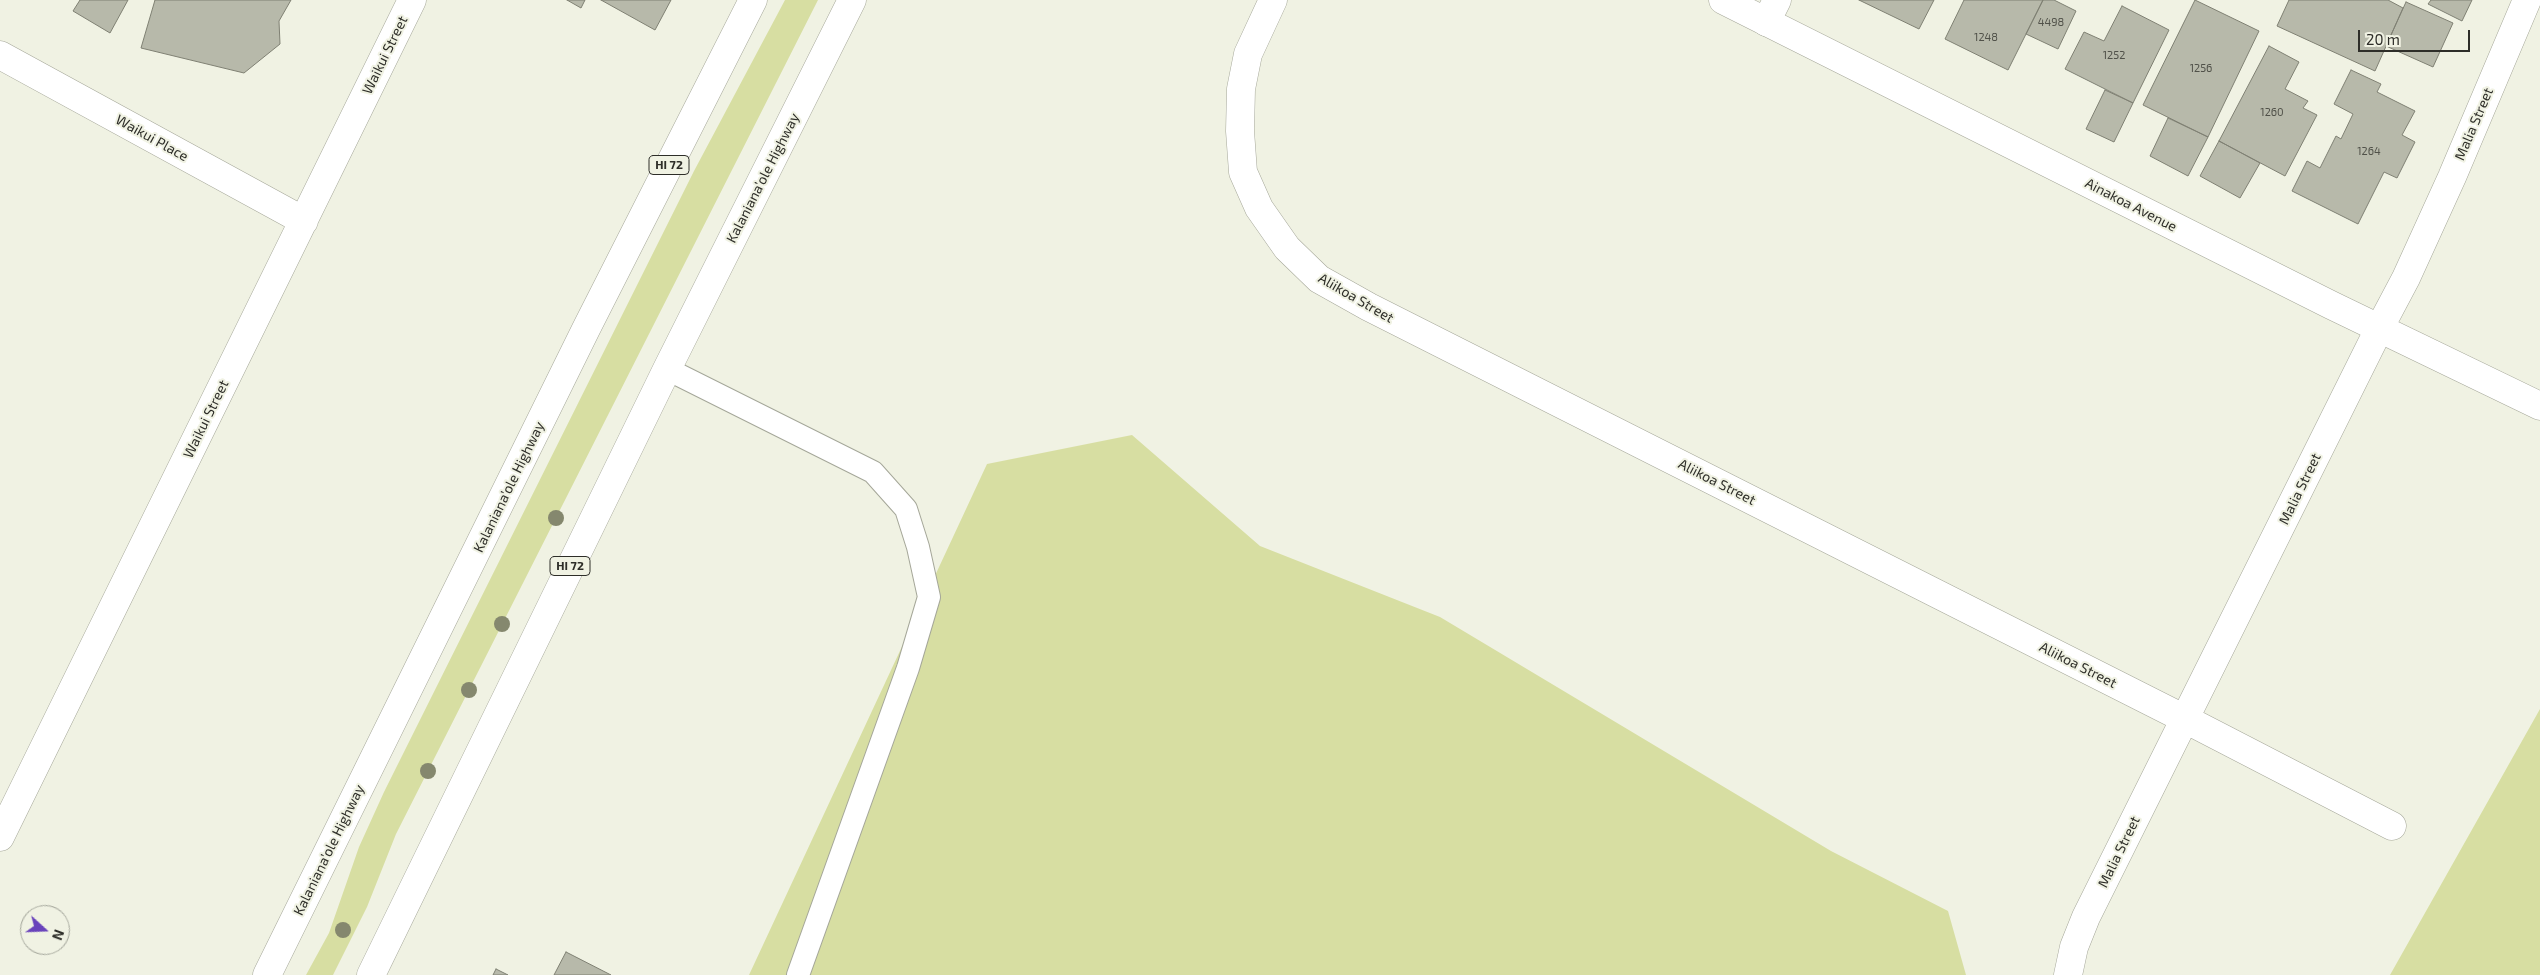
<!DOCTYPE html>
<meta charset="utf-8">
<style>
body{margin:0}
#map{position:relative;width:2540px;height:975px;overflow:hidden;background:#f0f2e3;font-family:"Exo 2",sans-serif}
canvas{display:block}
.north{position:absolute;left:20px;top:905px;width:50px;height:50px;box-sizing:border-box;background:#f0f2e3;border:1px solid #a2a499;border-radius:50%;rotate:110deg;font-size:14px;font-weight:700;line-height:20px;text-align:center;color:#2e2e29}
.north::after{content:'';display:block;margin:auto;width:18px;height:22px;background:#6943bb;clip-path:polygon(50% 0,100% 100%,50% 72%,0 100%)}
.scale{position:absolute;left:2358px;top:30px;width:112px;height:22px;box-sizing:border-box;border:2px solid #2e2e29;border-top:0;padding-left:6px;font-size:15px;line-height:18px;white-space:nowrap;color:#2e2e29;-webkit-text-stroke:4px #f0f2e3;paint-order:stroke}
</style>
<div id="map">
<canvas width="2540" height="975"></canvas>
<div class="north">N</div>
<div class="scale">20 m</div>
</div>
<script>
const g = document.querySelector('canvas').getContext('2d');
g.lineJoin = 'round';
function paint(path, color) { g.fillStyle = color; g.fill(path, 'evenodd'); }
const poly = rows => new Path2D(rows.map(r => 'M' + r).join(''));
function trace(path, color, width, dash) { g.strokeStyle = color; g.lineWidth = width; g.lineCap = dash ? 'butt' : 'round'; g.setLineDash(dash || []); g.stroke(path); }
function write(font, color, halo, rows, align = 'center') {
  g.font = font + ' "Exo 2",sans-serif'; g.lineWidth = 4; g.setLineDash([]); g.textBaseline = 'middle'; g.strokeStyle = halo; g.fillStyle = color; for (const [text, x, y, turn = 0] of rows) {
    g.save(); g.translate(x, y); g.rotate((+turn || 0) * Math.PI / 180); g.textAlign = isNaN(turn) ? turn : align; if (halo) g.strokeText(text, 0, 0); g.fillText(text, 0, 0); g.restore();
  }
}
paint(poly([
 [785,0,818,0,396,834,367,907,333,975,306,975,329,933,359,847,384,792,694,171],
 [1132,435,1260,546,1440,617,1831,851,1948,911,1966,975,749,975,987,464],
 [2540,709,2540,975,2390,975]
]), '#d7dea2');
const building = poly([
 [80,0,128,0,110,33,73,11,80,0],
 [155,0,291,0,279,21,280,44,244,73,141,48,155,0],
 [567,0,585,0,581,8,567,0],
 [601,0,671,0,655,30,601,0],
 [1859,0,1934,0,1919,29,1859,0],
 [1964,0,2043,0,2008,70,1945,39,1964,0],
 [2043,0,2054,0,2076,11,2058,49,2026,34,2043,0],
 [2195,0,2259,31,2208,137,2143,105,2195,0],
 [2289,0,2388,0,2403,8,2375,71,2277,26,2289,0],
 [2431,0,2472,0,2462,21,2428,4,2431,0],
 [2406,2,2453,23,2433,67,2386,46,2406,2],
 [2122,6,2169,30,2133,103,2065,69,2084,32,2104,41,2122,6],
 [2269,46,2299,62,2285,89,2308,101,2303,108,2317,115,2285,176,2219,141,2269,46],
 [2351,70,2381,84,2377,92,2415,111,2402,135,2415,142,2397,178,2384,172,2358,224,2292,191,2307,161,2320,168,2336,136,2341,139,2353,114,2334,104,2351,70],
 [2105,90,2133,103,2114,142,2086,129,2105,90],
 [2168,118,2208,137,2188,176,2150,156,2168,118],
 [2219,141,2260,163,2240,198,2200,176,2219,141],
 [566,952,611,975,554,975,566,952],
 [496,969,508,975,493,975,496,969]
]);
paint(building, '#b7b9aa');
trace(building, '#7f8073', 1);
const service = poly([
 [667,369,873,472,906,509,918,547,929,597,908,668,798,975]
]);
const minor = poly([
 [1273,0,1248,54,1241,89,1240,131,1243,172,1259,208,1287,248,1319,279,1369,307,2185,719,2392,826],
 [1766,22,1777,0],
 [0,55,304,221],
 [0,837,412,0],
 [2068,975,2074,947,2086,917,2379,329]
]);
const tertiary = poly([
 [1723,0,2331,305,2540,406],
 [2379,329,2406,278,2452,177,2527,0]
]);
const trunk = poly([
 [267,975,586,329,753,0],
 [371,975,667,369,852,0]
]);
trace(service, '#a5a799', 24);
trace(minor, '#a5a799', 29);
trace(tertiary, '#a5a799', 29);
trace(trunk, '#a5a799', 29);
trace(service, '#fff', 22);
trace(minor, '#fff', 28);
trace(tertiary, '#fff', 28);
trace(trunk, '#fff', 28);
g.fillStyle = '#85886e';
for (const [x, y] of [
 [556,518],
 [502,624],
 [469,690],
 [428,771],
 [343,930]
]) { g.beginPath(); g.arc(x, y, 8, 0, 2 * Math.PI); g.fill(); }
write('11px', '#505149', null, [
 ["4498",2051,22],
 ["1248",1986,37],
 ["1252",2114,55],
 ["1256",2201,68],
 ["1260",2272,112],
 ["1264",2369,151]
]);
for (const [x, y, w] of [
 [669,165,40],
 [570,566,40]
]) { const box = new Path2D(); box.roundRect(x - w / 2, y - 9.5, w, 19, 4); g.fillStyle = '#f0f2e3'; g.fill(box); trace(box, '#2e2e29', 1); }
write('bold 12px', '#2e2e29', null, [
 ["HI 72",669,165],
 ["HI 72",570,566]
]);
write('14px', '#2e2e29', '#f0f2e3', [
 ["Waikui Street",385,55,-64],
 ["Malia Street",2474,124,-67],
 ["Waikui Place",152,138,29],
 ["Kalaniana’ole Highway",763,178,-63],
 ["Ainakoa Avenue",2131,205,27],
 ["Aliikoa Street",1356,298,30],
 ["Waikui Street",206,419,-64],
 ["Aliikoa Street",1717,482,27],
 ["Kalaniana’ole Highway",509,487,-64],
 ["Malia Street",2300,489,-64],
 ["Aliikoa Street",2078,665,27],
 ["Kalaniana’ole Highway",329,850,-64],
 ["Malia Street",2119,852,-64]
]);
</script>
